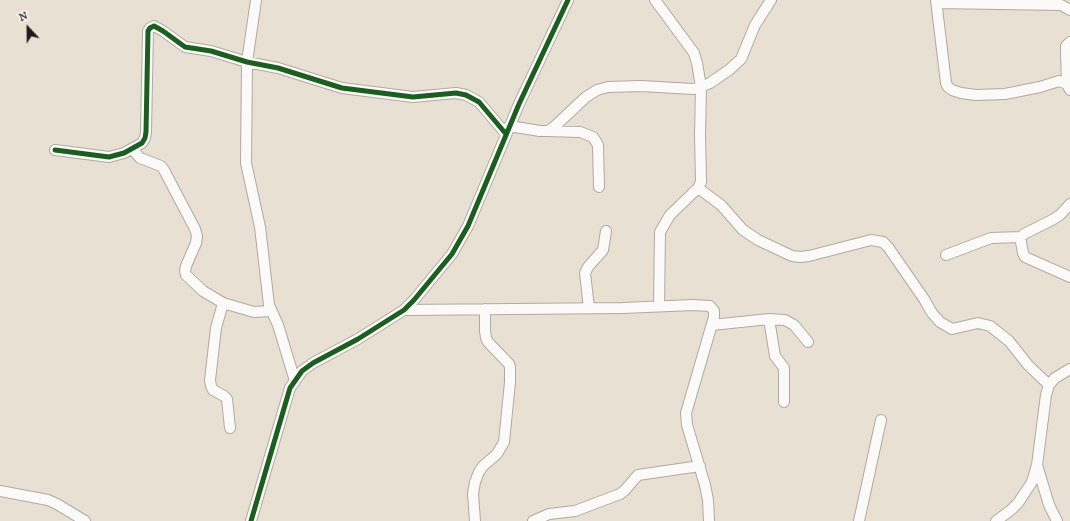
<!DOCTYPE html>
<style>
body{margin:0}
#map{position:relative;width:1070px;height:521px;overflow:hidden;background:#e8e0d2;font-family:"IM FELL French Canon",serif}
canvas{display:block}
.north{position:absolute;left:8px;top:8px;width:40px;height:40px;-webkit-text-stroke:3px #fdfcf7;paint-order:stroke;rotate:338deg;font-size:11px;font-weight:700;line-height:16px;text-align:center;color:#1c1c1c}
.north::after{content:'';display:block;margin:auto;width:14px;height:18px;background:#1c1c1c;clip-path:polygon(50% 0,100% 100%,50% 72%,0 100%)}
</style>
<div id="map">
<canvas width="1070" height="521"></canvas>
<div class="north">N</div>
</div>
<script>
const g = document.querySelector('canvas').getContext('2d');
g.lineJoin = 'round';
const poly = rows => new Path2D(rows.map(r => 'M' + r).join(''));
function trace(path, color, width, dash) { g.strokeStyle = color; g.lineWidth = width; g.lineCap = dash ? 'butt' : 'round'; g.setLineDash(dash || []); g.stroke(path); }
const minor = poly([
 [256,0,247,62,246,163,260,227,269,305,278,325,295,381],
 [655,0,694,53,697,63,701,87,700,134,701,182,698,188,670,215,660,232,659,306],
 [936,0,946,83,948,87,952,90,961,93,976,95,1005,94,1040,87,1059,81,1067,84,1070,90],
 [937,3,1061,5,1070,10],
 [1067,84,1066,50,1066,46,1070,42],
 [509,126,540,131,548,131,554,127,586,97,597,90,608,87,641,86,693,89,701,87,710,83,729,70,741,59,755,25,771,0],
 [548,131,580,132,593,137,598,145,599,187],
 [132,149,140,158,161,166,164,170,195,229,197,236,196,243,186,266,185,271,186,275,203,291,223,303,254,312,271,311],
 [55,150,109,157,124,153,142,143,145,138,146,132,148,31,150,28,154,26,163,31,185,47,211,51,247,62,278,68,342,88,413,97,456,93,466,95,479,102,506,134],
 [698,188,721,205,743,230,758,240,792,256,800,257,809,256,871,240,883,242,888,247,924,299,932,313,940,322,952,329,978,323,990,326,1009,341,1028,365,1049,385],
 [1070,204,1060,215,1052,220,1024,234,1021,237,1021,242,1023,253,1025,257,1070,277],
 [946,255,991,238,1021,237],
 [223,303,216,328,210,380,211,386,213,390,224,396,227,399,230,428],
 [589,308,585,273,588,267,603,250,606,231],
 [404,310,623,308,693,305,710,306,714,311,714,317,686,413,687,425,705,485,708,500,709,521],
 [769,319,775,356,784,368,784,402],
 [712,325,769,319,785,320,794,325,808,342],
 [1037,465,1049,505,1057,521],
 [0,491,48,500,57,504,85,521],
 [251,521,290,388,302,371,313,363,358,339,404,310,414,300,452,254,468,226,519,104,568,0],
 [475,521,473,494,475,482,479,472,483,466,497,454,504,442,510,382,510,367,509,364,488,342,486,338,485,331,485,309],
 [533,521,549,514,575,511,620,494,625,490,638,475,700,466],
 [859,521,881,420],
 [996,521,1011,510,1018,503,1032,482,1037,465,1046,395,1049,385,1055,378,1070,369]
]);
trace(minor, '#afaaa1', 12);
trace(minor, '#fcfaf8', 10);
trace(poly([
 [55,150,109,157,124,153,142,143,145,138,146,132,148,31,150,28,154,26,163,31,185,47,211,51,247,62,278,68,342,88,413,97,456,93,466,95,479,102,506,134],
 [251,521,290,388,302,371,313,363,358,339,404,310,414,300,452,254,468,226,519,104,568,0]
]), '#1b5e20', 5);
</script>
